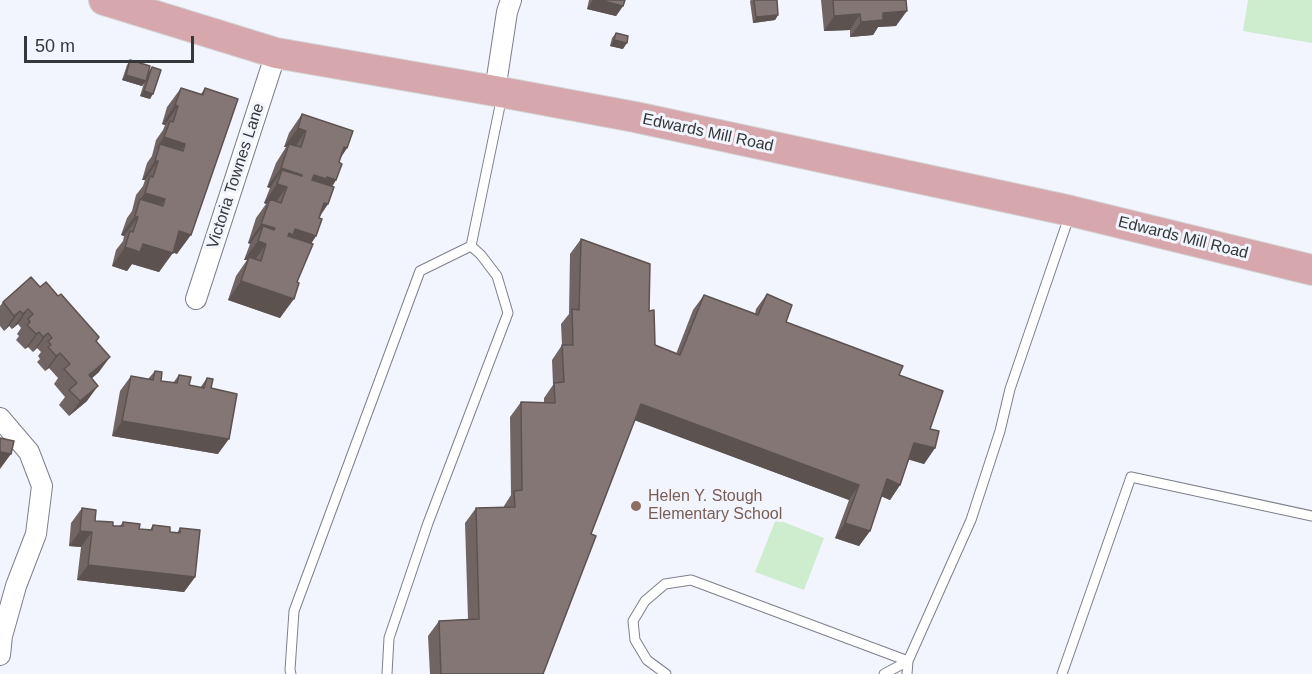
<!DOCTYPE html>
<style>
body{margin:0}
#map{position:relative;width:1312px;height:674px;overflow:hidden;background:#f2f4fe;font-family:Arial,sans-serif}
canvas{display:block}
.scale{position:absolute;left:24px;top:36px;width:170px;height:27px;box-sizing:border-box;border:3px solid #35373b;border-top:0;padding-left:8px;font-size:18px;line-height:21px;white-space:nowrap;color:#35373b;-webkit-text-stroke:4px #f2f4fe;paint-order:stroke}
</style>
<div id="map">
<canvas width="1312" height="674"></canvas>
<div class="scale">50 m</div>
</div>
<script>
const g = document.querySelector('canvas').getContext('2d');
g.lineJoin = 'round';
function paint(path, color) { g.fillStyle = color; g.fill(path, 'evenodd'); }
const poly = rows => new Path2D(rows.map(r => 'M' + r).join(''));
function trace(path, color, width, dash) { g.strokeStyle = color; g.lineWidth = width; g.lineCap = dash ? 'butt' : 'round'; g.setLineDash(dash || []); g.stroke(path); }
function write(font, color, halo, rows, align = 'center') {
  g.font = font + ' Arial,sans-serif'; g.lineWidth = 6; g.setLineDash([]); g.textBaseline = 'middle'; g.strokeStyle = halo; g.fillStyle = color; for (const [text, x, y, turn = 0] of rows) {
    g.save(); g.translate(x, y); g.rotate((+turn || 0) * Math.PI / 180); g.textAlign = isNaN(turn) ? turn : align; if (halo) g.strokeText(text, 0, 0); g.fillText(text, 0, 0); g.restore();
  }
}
paint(poly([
 [1248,0,1312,0,1312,43,1243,31],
 [776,519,824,538,804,590,755,572]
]), '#ceedcf');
const service = poly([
 [471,246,502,96],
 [291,674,290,670,294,611,420,271,471,246],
 [387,674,389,638,428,523,508,313,497,276,481,255,471,246],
 [666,674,647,660,635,640,633,621,645,601,665,584,691,580,908,661,884,674],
 [907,674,908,661,971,520,1000,431,1010,389,1070,214],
 [1062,674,1131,477,1312,516]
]);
const minor = poly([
 [495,91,507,12,511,0],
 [196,299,276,53],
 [0,418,29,452,42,486,36,534,16,586,2,636,0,655]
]);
const primary = poly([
 [104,0,276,53,495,91,635,117,1071,211,1312,270]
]);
trace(service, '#7d808b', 11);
trace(minor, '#7d808b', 22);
trace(primary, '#d3d3d4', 32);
trace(service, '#fff', 9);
trace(minor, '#fff', 20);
trace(primary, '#d6a7ac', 30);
paint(poly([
 [589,0,625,0,623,6,616,16,587,9],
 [751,0,777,0,778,15,775,20,753,23,750,1],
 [821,0,906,0,896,26,878,27,873,35,850,37,850,30,824,31],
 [616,33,623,49,610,46,612,38],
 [130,60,149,71,152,67,150,99,140,96,144,83,142,86,122,80,127,65],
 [181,88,201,94,205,88,177,254,173,252,159,272,132,264,127,271,112,266,116,250,123,241,124,236,121,235,127,218,132,211,136,195,143,186,145,180,142,180,147,163,152,156,156,140,163,130,165,125,162,124,167,107],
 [302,114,347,148,340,159,336,180,332,187,328,204,319,218,316,236,311,244,280,318,228,300,236,276,247,260,244,260,250,244,248,243,256,218,266,204,264,203,270,188,267,187,276,163,286,147,284,147,289,133],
 [581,239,649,311,655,345,676,354,693,310,704,295,755,314,756,309,767,294,786,322,899,375,930,429,935,448,924,464,909,459,900,485,890,500,881,496,870,531,859,546,835,538,849,500,635,420,591,534,543,674,430,674,428,636,439,621,468,619,465,523,476,508,504,508,504,506,511,495,510,417,521,402,544,402,544,398,553,385,552,360,562,345,561,324,569,314,570,254],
 [40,287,97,342,99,372,91,379,87,401,69,416,59,405,65,397,54,384,58,378,49,368,45,371,37,362,40,359,38,356,41,352,37,348,33,352,28,347,25,349,16,340,19,336,17,334,21,328,18,324,12,329,9,326,4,331,0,326,0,306,3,302],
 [155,371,161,381,173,383,179,375,189,385,200,388,207,378,211,388,218,454,112,436,120,391,131,376,148,379],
 [82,508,95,521,113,526,120,526,123,522,139,529,150,530,153,525,170,532,177,533,180,528,195,577,184,592,77,580,81,547,69,546,71,523]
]), '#716564');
paint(poly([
 [593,0,599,0,623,6,616,16,587,9],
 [907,11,896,26,878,27,873,35,850,37,861,22,883,13],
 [860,14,850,30,824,31,834,16],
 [778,15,775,20,753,23,756,17],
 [614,40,627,43,623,49,610,46],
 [126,75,146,81,142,86,122,80],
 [144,91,153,94,150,99,140,96],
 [175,105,178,106,165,125,162,124],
 [298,128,306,131,293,150,289,144,286,147,284,147],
 [164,137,185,144,172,163,160,144,151,156],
 [344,147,347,148,334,167],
 [155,161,158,161,145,180,142,180],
 [281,168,302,175,289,194,287,187,273,206,270,199,266,204,264,203,277,184,282,170,270,188,267,187],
 [314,175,327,177,336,180,323,199,300,194],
 [145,193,165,199,152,218,140,200],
 [324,203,328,204,314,223],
 [135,216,138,217,124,236,121,235],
 [261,224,275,228,266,244,253,263,249,257,247,260,244,260,258,241,263,226,250,244,248,243],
 [295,229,316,236,303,255,284,249,289,233],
 [179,231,191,235,177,254,166,250],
 [143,244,173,253,159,272,132,264,127,271,112,266,125,247],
 [241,281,294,299,280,318,228,300],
 [28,309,18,324,12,329,23,314],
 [20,311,9,326,4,331,14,316],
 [39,332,28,347,25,349,36,334],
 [48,333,37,348,33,352,43,337],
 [60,353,49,368,45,371,56,356],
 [110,357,99,372,78,390,89,375],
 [98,386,87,401,69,416,80,401],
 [641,404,859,485,849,500,631,419],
 [122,421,229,439,218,454,112,436],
 [914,443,935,448,924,464,903,458],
 [1,452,11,454,0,469,0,453],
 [887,479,900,485,890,500,876,494],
 [845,523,870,531,859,546,835,538],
 [80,531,92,532,81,547,69,546],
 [88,565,195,577,184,592,77,580]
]), '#5c5351');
const building = poly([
 [599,0,625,0,623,6,599,0],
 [754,0,777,0,778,15,756,17,754,0],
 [833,0,906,0,907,11,883,13,883,20,861,22,860,14,834,16,833,0],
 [616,33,628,36,627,43,614,40,616,33],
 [130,60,150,66,146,81,126,75,130,60],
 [152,67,161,70,153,94,144,91,152,67],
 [181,88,203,95,205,88,238,99,191,235,179,231,173,253,143,244,140,252,125,247,130,231,133,232,138,217,135,216,140,199,163,206,165,199,145,193,150,176,153,177,158,161,155,161,160,144,183,151,185,144,164,137,170,121,173,122,178,106,175,105,181,88],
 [302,114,353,131,347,148,344,147,339,162,342,164,336,180,327,177,326,179,314,175,312,180,334,187,328,204,324,203,319,218,322,219,316,236,295,229,293,235,289,233,288,236,313,244,297,282,299,283,294,299,241,281,249,257,261,261,266,244,258,241,263,226,274,230,275,228,261,224,270,199,281,203,287,187,277,184,282,170,302,176,302,175,281,168,289,144,301,147,306,131,298,128,302,114],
 [581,239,650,264,649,311,654,310,655,345,680,355,704,295,758,315,767,294,792,305,786,322,903,366,899,375,943,391,930,429,939,431,935,448,914,443,900,485,887,479,870,531,845,523,859,485,641,404,591,534,596,536,543,674,441,674,439,621,479,619,476,508,515,507,514,491,522,490,521,402,555,403,554,383,564,382,562,345,573,345,572,309,579,310,581,239],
 [31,277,40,287,46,282,58,296,61,294,99,337,96,341,110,357,89,375,98,386,80,401,69,390,77,383,64,369,70,364,60,353,56,356,48,347,51,345,48,341,52,338,48,333,43,337,39,332,36,334,27,325,30,322,28,319,33,314,28,309,23,314,20,311,14,316,3,302,31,277],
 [155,371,162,372,161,381,177,383,179,375,191,377,189,385,204,388,207,378,213,379,211,388,237,394,229,439,122,421,131,376,153,380,155,371],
 [0,438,14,441,11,454,1,452,0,457,0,438],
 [82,508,96,510,95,521,113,522,113,526,123,526,123,522,140,524,139,529,152,530,153,525,170,527,170,532,180,533,180,528,200,530,195,577,88,565,92,532,80,531,82,508]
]);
paint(building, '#837674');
trace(building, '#5c5351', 1.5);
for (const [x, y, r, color] of [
 [636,506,6,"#8d6e63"]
]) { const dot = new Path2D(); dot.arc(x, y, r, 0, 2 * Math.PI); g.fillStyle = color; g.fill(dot); trace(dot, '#f2f4fe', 2); }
write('16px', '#35373b', '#f2f4fe', [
 ["Edwards Mill Road",708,133,12],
 ["Victoria Townes Lane",236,176,-72],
 ["Edwards Mill Road",1183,238,14]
]);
write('16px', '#785e54', '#f2f4fe', [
 ["Helen Y. Stough",648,497],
 ["Elementary School",648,515]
], 'left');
</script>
